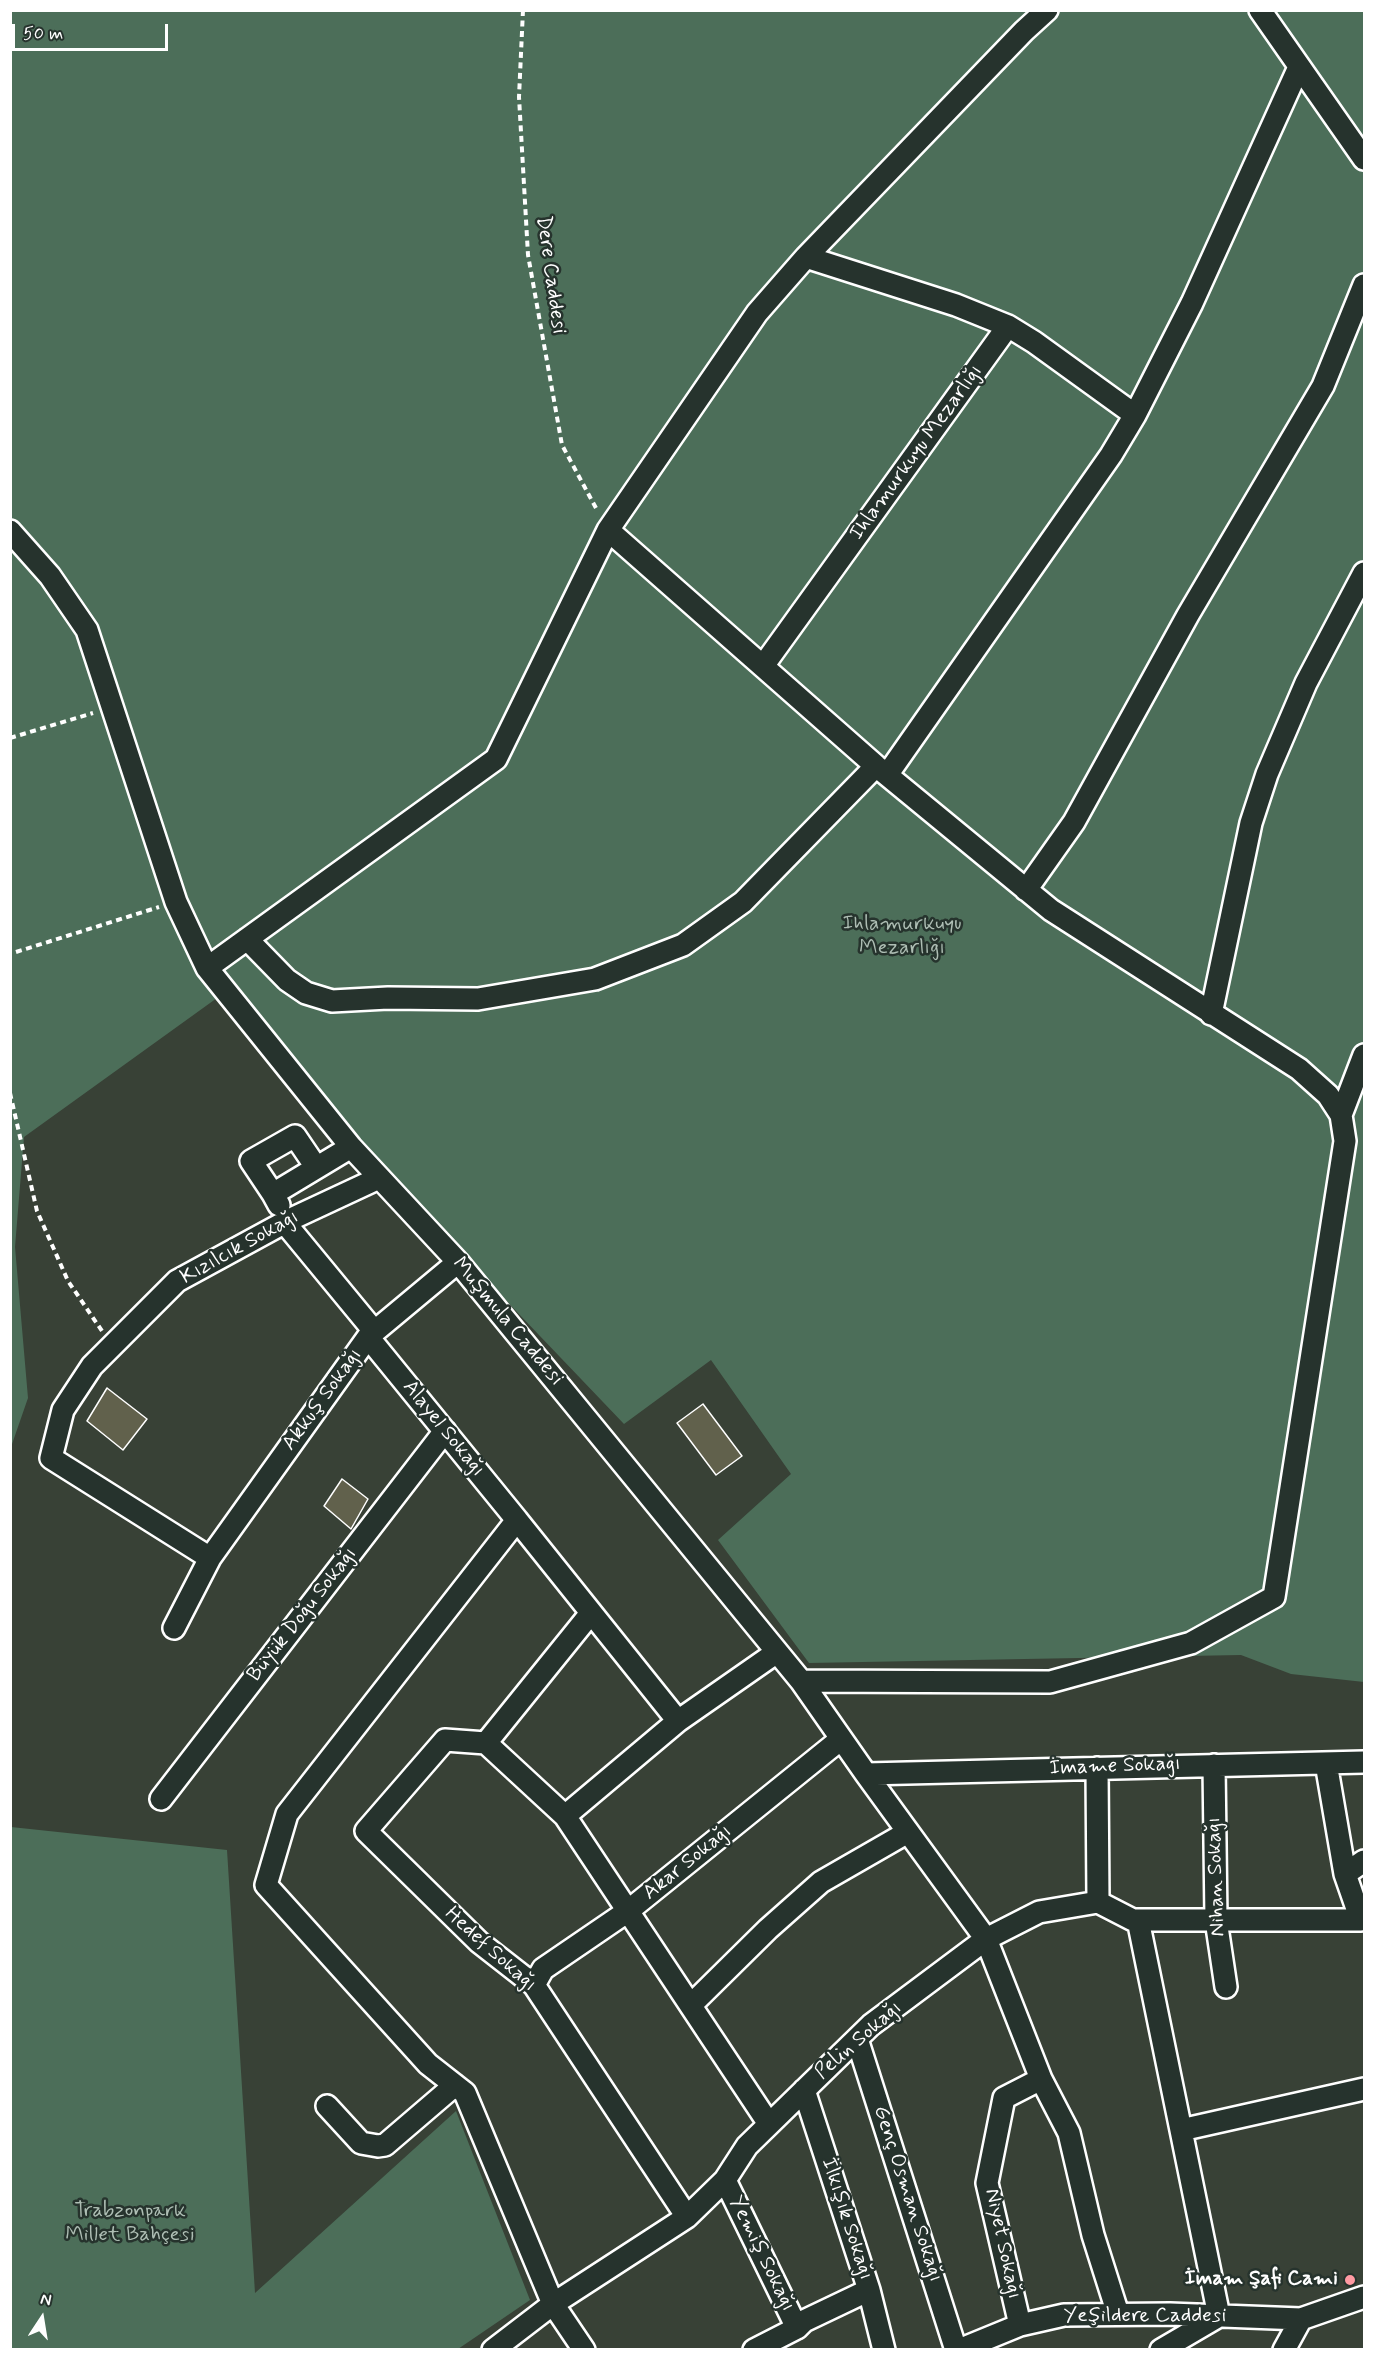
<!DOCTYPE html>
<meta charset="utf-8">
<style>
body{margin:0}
#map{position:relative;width:1375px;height:2360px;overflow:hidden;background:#384136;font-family:Mynerve,sans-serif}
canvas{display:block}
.frame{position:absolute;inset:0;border:12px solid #fff;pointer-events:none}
.north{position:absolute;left:12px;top:2288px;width:60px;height:60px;-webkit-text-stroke:4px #26332d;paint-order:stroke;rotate:12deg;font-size:16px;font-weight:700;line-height:24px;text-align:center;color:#fff}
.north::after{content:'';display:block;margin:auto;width:21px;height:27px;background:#fff;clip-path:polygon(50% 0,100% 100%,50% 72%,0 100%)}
.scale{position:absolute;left:12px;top:24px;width:156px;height:27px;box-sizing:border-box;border:3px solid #fff;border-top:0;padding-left:8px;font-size:18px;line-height:21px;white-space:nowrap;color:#fff;-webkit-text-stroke:4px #26332d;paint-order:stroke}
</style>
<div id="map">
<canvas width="1375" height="2360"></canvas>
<div class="frame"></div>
<div class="north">N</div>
<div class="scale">50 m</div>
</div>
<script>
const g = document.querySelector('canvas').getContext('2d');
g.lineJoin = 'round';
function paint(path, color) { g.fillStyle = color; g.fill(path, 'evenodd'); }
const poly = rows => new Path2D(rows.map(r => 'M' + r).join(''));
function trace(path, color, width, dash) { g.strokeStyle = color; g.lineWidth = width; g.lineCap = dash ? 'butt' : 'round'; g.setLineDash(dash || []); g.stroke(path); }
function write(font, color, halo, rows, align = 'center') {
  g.font = font + ' Mynerve,sans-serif'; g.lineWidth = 5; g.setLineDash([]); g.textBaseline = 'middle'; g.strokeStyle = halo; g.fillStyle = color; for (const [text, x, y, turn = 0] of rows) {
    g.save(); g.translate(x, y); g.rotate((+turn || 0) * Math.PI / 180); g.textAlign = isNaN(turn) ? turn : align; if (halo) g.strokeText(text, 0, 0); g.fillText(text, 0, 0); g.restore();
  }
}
paint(poly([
 [10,11,1364,11,1364,1682,1291,1674,1241,1655,809,1663,718,1540,791,1474,711,1360,624,1424,217,998,24,1137,15,1247,28,1398,11,1447],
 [11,1827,227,1850,255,2293,456,2111,530,2300,458,2349,11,2349]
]), '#4c6e59');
const building = poly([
 [107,1388,147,1419,123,1450,87,1421,107,1388],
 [703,1404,742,1456,716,1475,677,1423,703,1404],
 [342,1479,368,1499,351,1529,324,1506,342,1479]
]);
paint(building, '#61614c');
trace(building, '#fff', 1.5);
const minor = poly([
 [1260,10,1364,159],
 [806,257,956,305,1008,326,1034,342,1135,415],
 [608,530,876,766,1051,910,1299,1069,1328,1095,1341,1115,1345,1141,1274,1597,1191,1643,1050,1682,801,1681],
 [10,531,50,576,87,630,176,902,207,968,351,1147,458,1262,801,1681,866,1774,986,1939,871,2025,747,2146,725,2180,687,2217,553,2304,493,2350],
 [763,666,1008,326],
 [887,775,1111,455,1135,415,1192,303,1299,67],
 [1026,890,1074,822,1188,615,1323,386,1364,285],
 [247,939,287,980,306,993,332,1001,388,998,478,999,595,979,683,945,743,902,876,766],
 [207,968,496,759,608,530,757,313,806,257,1024,31,1047,10],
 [1211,1014,1251,823,1267,774,1306,683,1364,573],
 [1341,1115,1364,1055],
 [273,1194,251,1161,295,1136,316,1167],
 [279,1205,273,1194,351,1147],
 [285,1223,374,1331],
 [368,1337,517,1520],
 [210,1558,51,1458,63,1410,92,1366,177,1281,289,1220,379,1178],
 [591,1613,486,1743,445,1740,366,1831,479,1942,534,1985,687,2217],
 [174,1628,210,1558,368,1337,458,1262],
 [678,1721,777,1652],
 [486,1743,565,1816],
 [1326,1763,1345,1874],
 [1214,1765,1216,1920,1226,1987],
 [1097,1768,1098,1902],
 [866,1774,1364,1762],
 [161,1799,445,1431],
 [1138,1920,1219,2316,1161,2350],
 [534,1985,543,1969,628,1911,841,1739],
 [691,2005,768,1929,821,1882,908,1832],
 [857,2039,956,2350],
 [804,2090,869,2290,884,2350],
 [327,2106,361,2143,378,2146,385,2145,455,2085],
 [1181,2130,1364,2089],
 [725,2180,797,2328],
 [1118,2314,1093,2235,1069,2133,1041,2079,986,1939,1039,1912,1098,1902,1133,1920,1361,1920,1345,1874,1364,1861],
 [1020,2325,987,2183,1004,2098,1041,2079],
 [584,2350,553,2304,465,2093,428,2064,266,1885,287,1814,517,1520,678,1721,565,1816,769,2124],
 [754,2350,797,2328,804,2321,869,2290],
 [959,2350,1020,2325,1064,2315,1170,2314,1301,2319,1364,2297],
 [1284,2350,1301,2319]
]);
trace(minor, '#fff', 26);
trace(poly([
 [523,10,519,97,528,255,562,445,597,510],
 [10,738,93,713],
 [16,952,159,907],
 [10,1093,37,1211,68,1281,102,1331]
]), '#fff', 4, [6, 4.5]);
trace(minor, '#26332d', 21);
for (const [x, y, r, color] of [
 [1350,2280,6,"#ff9aa2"]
]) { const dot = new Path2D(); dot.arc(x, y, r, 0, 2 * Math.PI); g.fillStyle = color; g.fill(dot); trace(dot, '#26332d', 2); }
write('21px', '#fff', '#26332d', [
 ["Dere Caddesi",550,275,82],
 ["Ihlamurkuyu Mezarlığı",917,453,-54],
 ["Kızılcık Sokağı",240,1248,-29],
 ["Muşmula Caddesi",507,1322,50],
 ["Akkuş Sokağı",323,1400,-54],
 ["Alayel Sokağı",443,1429,51],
 ["Büyük Doğu Sokağı",303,1615,-52],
 ["İmame Sokağı",1115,1767,-2],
 ["Akar Sokağı",688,1863,-39],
 ["Nihan Sokağı",1217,1877,-92],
 ["Hedef Sokağı",490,1950,42],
 ["Pelin Sokağı",859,2041,-41],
 ["Genç Osman Sokağı",907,2194,72],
 ["İlkışık Sokağı",846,2219,72],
 ["Niyet Sokağı",1002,2244,78],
 ["Yemiş Sokağı",761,2254,64],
 ["Yeşildere Caddesi",1145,2317]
]);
write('21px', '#aebeb4', '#26332d', [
 ["Ihlamurkuyu",902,925],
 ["Mezarlığı",902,949],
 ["Trabzonpark",130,2212],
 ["Millet Bahçesi",130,2236]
]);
write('bold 21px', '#fff', '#26332d', [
 ["İmam Şafi Cami",1338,2280]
], 'right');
</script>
